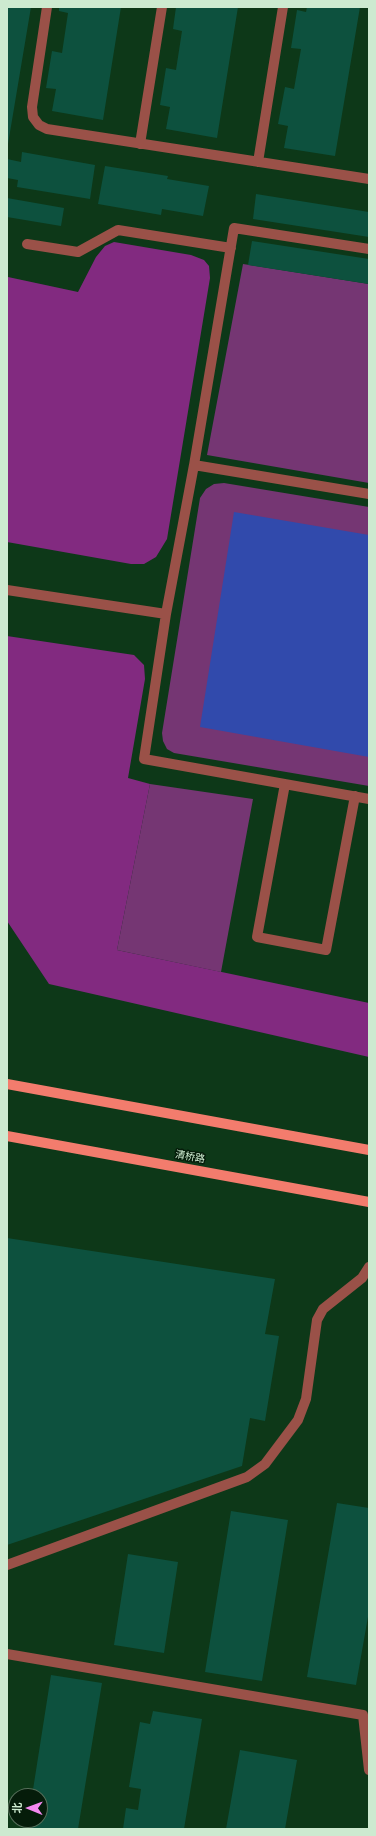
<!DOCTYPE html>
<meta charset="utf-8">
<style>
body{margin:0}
#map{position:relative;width:376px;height:1836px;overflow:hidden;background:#0d3818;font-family:"PT Serif","Noto Sans SC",serif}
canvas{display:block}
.frame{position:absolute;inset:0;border:8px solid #cdead0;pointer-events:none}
.north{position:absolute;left:8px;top:1788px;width:40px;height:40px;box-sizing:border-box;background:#051c0a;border:1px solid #556e59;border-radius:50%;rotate:271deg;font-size:11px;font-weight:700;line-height:16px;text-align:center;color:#cdead0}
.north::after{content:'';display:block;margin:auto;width:14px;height:18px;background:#f489f0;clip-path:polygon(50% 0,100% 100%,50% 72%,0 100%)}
</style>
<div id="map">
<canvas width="376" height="1836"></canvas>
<div class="frame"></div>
<div class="north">北</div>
</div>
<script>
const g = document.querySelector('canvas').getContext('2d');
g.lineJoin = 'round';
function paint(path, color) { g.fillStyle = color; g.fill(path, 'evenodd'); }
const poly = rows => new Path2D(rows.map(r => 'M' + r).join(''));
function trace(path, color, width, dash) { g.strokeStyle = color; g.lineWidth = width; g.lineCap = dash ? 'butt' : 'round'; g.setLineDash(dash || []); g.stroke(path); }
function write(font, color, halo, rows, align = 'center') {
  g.font = font + ' "PT Serif","Noto Sans SC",serif'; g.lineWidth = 3; g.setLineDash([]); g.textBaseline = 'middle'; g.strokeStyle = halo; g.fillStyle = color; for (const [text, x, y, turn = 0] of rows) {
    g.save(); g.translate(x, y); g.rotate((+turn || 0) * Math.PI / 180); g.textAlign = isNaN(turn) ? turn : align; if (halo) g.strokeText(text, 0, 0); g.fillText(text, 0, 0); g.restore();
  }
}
paint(poly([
 [243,264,369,284,369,483,207,455],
 [224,483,369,507,369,786,174,753,167,749,163,741,162,733,200,498,206,489,214,484],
 [150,784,253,799,221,972,117,950]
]), '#753673');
paint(poly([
 [114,242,191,255,204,260,209,266,210,278,167,539,156,557,144,564,131,564,7,542,8,277,78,292,96,257,105,246],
 [7,636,134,655,144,665,145,679,128,778,150,784,117,950,369,1003,369,1057,49,984,7,921]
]), '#822a80');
paint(poly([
 [234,512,369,535,369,757,200,727]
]), '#314aac');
paint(poly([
 [7,7,31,7,8,144,7,144],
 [59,7,121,7,103,120,52,111,56,89,46,88,52,51,62,53,68,13,59,11],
 [176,7,238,7,217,138,166,129,170,107,160,105,166,68,176,70,182,31,173,29],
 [307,7,360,7,335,156,284,148,288,126,278,124,285,87,294,89,301,49,291,48,297,10,306,12],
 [22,152,95,165,90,199,17,187,18,180,7,178,7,159,21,162],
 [105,166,168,176,167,179,209,186,203,216,162,209,161,215,98,204],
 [256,194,369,212,369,237,253,219],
 [7,198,64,208,61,226,7,217],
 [252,241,369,259,369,284,248,265],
 [7,1238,275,1279,265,1334,279,1336,265,1421,250,1418,242,1466,7,1545],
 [337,1503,369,1508,369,1611,356,1685,307,1677],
 [231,1511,288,1520,262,1681,205,1672],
 [128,1554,178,1562,164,1653,114,1645],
 [51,1675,102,1683,78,1829,26,1829,28,1820,40,1820,40,1796,32,1796],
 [153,1711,202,1719,184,1829,123,1829,126,1808,138,1810,141,1789,129,1787,140,1722,150,1724],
 [240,1750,297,1760,285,1829,226,1829]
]), '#0d513e');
trace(poly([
 [47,7,32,107,33,117,39,125,47,129,369,179],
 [140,144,162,7],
 [258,162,283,7],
 [27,244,78,252,118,230,231,248],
 [194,465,234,228,369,249],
 [369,494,194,465,166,614,144,759,369,799],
 [7,590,166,614],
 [285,784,257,937,326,950,355,796],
 [7,1565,247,1477,265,1464,298,1420,306,1399,317,1320,323,1309,362,1278,369,1267],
 [7,1654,363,1715,369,1770]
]), '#9a5148', 10);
trace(poly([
 [7,1084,369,1150],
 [7,1136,369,1202]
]), '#f37c6d', 10);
write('10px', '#cdead0', '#051c0a', [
 ["清桥路",190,1157,10]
]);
</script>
